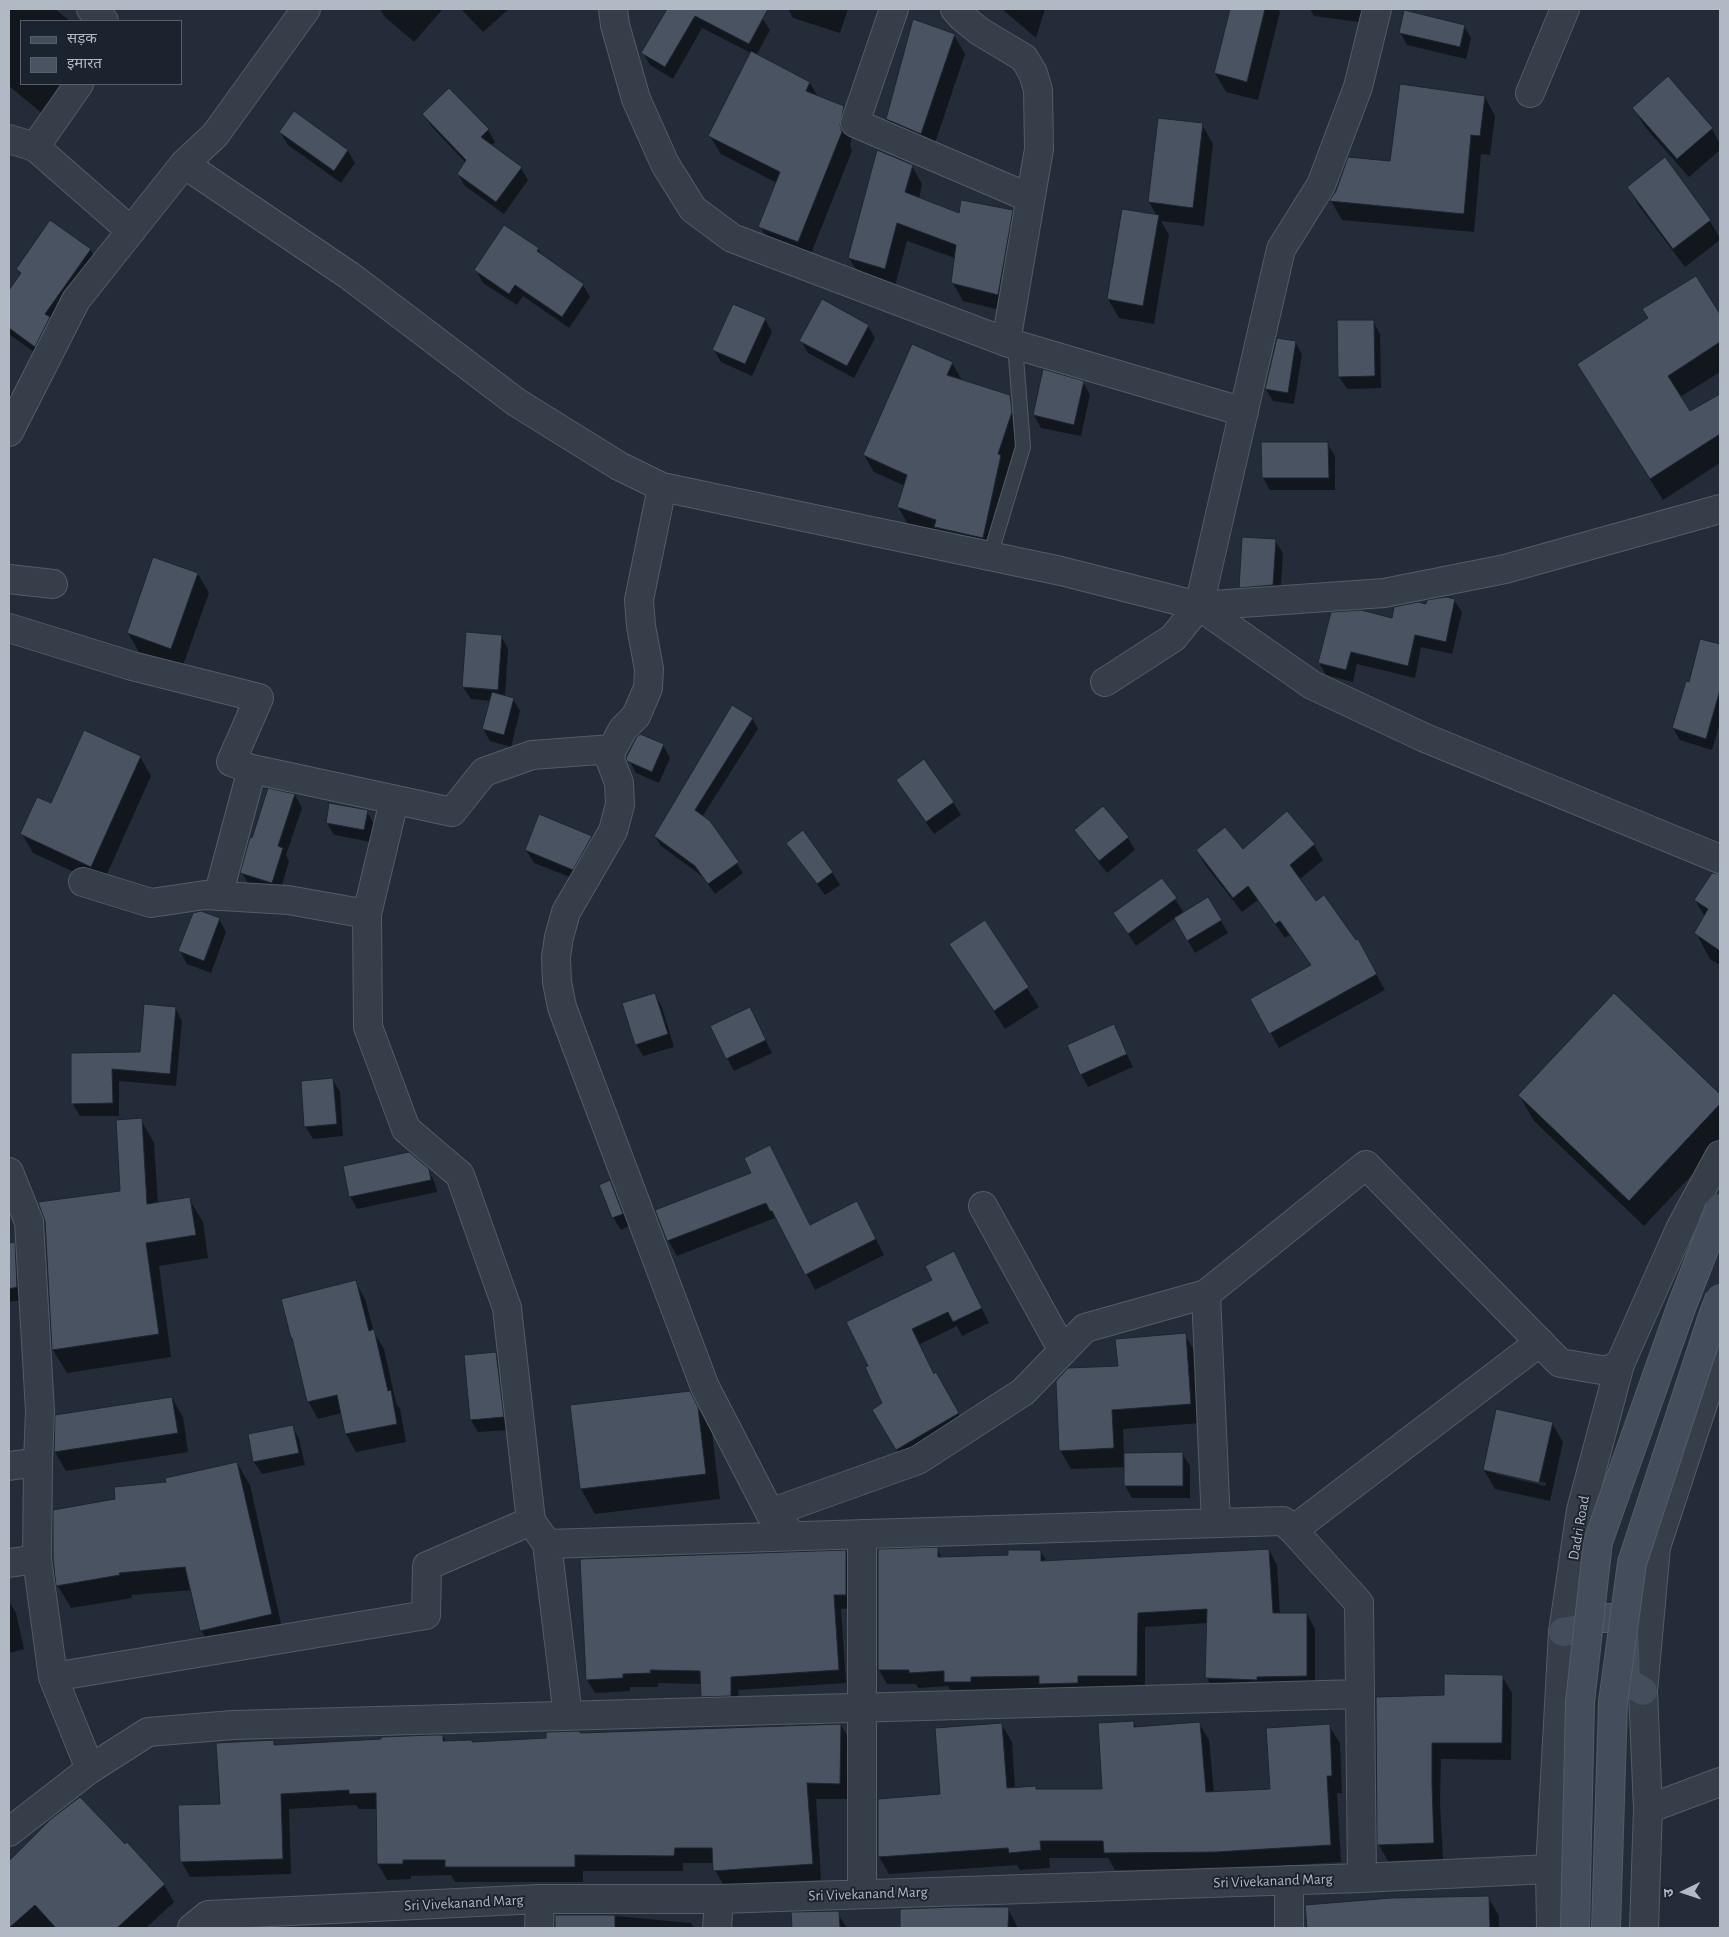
<!DOCTYPE html>
<meta charset="utf-8">
<style>
body{margin:0}
#map{position:relative;width:1729px;height:1937px;overflow:hidden;background:#232c38;font-family:"Alegreya Sans","Noto Sans Devanagari",sans-serif}
canvas{display:block}
.frame{position:absolute;inset:0;border:10px solid #b1b9c5;pointer-events:none}
.legend{position:absolute;left:20px;top:20px;width:162px;height:65px;box-sizing:border-box;background:#1b232e;border:1px solid #575f6a;margin:0;padding:6px 9px;list-style:none;font-size:15px;color:#b1b9c5}
.legend li{display:flex;align-items:center;gap:10px;height:25px}
.legend b{width:25px;border:1px solid #575f6a}
.north{position:absolute;left:1659px;top:1867px;width:50px;height:50px;-webkit-text-stroke:4px #1b232e;paint-order:stroke;rotate:266deg;font-size:14px;font-weight:700;line-height:20px;text-align:center;color:#b1b9c5}
.north::after{content:'';display:block;margin:auto;width:18px;height:22px;background:#b1b9c5;clip-path:polygon(50% 0,100% 100%,50% 72%,0 100%)}
</style>
<div id="map">
<canvas width="1729" height="1937"></canvas>
<div class="frame"></div>
<ul class="legend">
<li><b style="height:6px;background:#444d5c"></b>सड़क</li>
<li><b style="height:14px;background:#495362"></b>इमारत</li>
</ul>
<div class="north">उ</div>
</div>
<script>
const g = document.querySelector('canvas').getContext('2d');
g.lineJoin = 'round';
function paint(path, color) { g.fillStyle = color; g.fill(path, 'evenodd'); }
const poly = rows => new Path2D(rows.map(r => 'M' + r).join(''));
function trace(path, color, width, dash) { g.strokeStyle = color; g.lineWidth = width; g.lineCap = dash ? 'butt' : 'round'; g.setLineDash(dash || []); g.stroke(path); }
function write(font, color, halo, rows, align = 'center') {
  g.font = font + ' "Alegreya Sans",sans-serif'; g.lineWidth = 4; g.setLineDash([]); g.textBaseline = 'middle'; g.strokeStyle = halo; g.fillStyle = color; for (const [text, x, y, turn = 0] of rows) {
    g.save(); g.translate(x, y); g.rotate((+turn || 0) * Math.PI / 180); g.textAlign = isNaN(turn) ? turn : align; if (halo) g.strokeText(text, 0, 0); g.fillText(text, 0, 0); g.restore();
  }
}
paint(poly([
 [9,9,55,9,70,21,21,21,21,84,80,84,50,120,9,86],
 [380,9,443,9,414,42,384,16],
 [461,9,509,9,483,32],
 [666,9,745,9,762,18,770,30,756,56,810,83,818,97,843,107,854,126,850,145,852,151,808,261,771,245,760,226,777,183,721,154,710,136,751,53,702,28,673,79,650,65,643,53,667,11],
 [788,9,848,9,840,33,793,18],
 [1002,9,1045,9,1036,38],
 [1232,9,1278,9,1280,12,1258,100,1226,92,1215,73],
 [1310,9,1380,9,1373,24,1314,16],
 [1464,26,1471,38,1466,59,1407,45,1400,32],
 [954,35,965,54,932,152,898,138,887,119],
 [1485,97,1495,116,1490,155,1481,154,1474,232,1342,220,1331,201,1391,162],
 [1634,108,1712,129,1720,144,1720,150,1689,177,1645,127],
 [294,113,348,151,355,163,341,183,288,145,280,132],
 [424,114,488,130,495,142,491,146,521,168,528,180,504,214,465,186,458,174,466,163,431,126],
 [1202,125,1213,144,1204,226,1161,221,1169,235,1154,324,1119,318,1108,299,1157,216,1149,202],
 [1665,159,1710,221,1720,238,1720,240,1685,267,1639,206,1628,187],
 [912,166,922,184,919,199,961,214,1012,211,1022,229,1008,312,963,301,953,283,955,258,907,241,895,286,860,276,849,258],
 [90,249,97,262,42,358,9,334,9,292,21,275,17,269],
 [538,249,543,257,583,285,590,297,569,328,523,296,517,305,483,283,476,270],
 [1695,277,1720,317,1720,372,1680,397,1689,412,1720,395,1720,463,1663,500,1578,364,1649,319],
 [765,319,772,332,752,376,721,362,714,350],
 [1373,321,1380,334,1381,388,1347,389,1339,377],
 [868,326,875,338,854,378,808,353,801,341],
 [1295,342,1302,354,1294,404,1273,401,1266,389],
 [952,363,962,380,1009,396,1019,413,1021,430,1008,469,1010,473,992,554,908,524,898,507,905,486,874,472,864,455],
 [1083,382,1090,395,1081,436,1041,428,1034,415],
 [9,391,18,405,9,423],
 [1327,443,1335,456,1335,490,1270,490,1263,478],
 [1275,541,1283,553,1280,597,1248,600,1240,587],
 [154,559,198,574,209,593,182,668,139,652,128,633],
 [1454,600,1462,612,1452,654,1421,647,1415,678,1357,664,1353,682,1326,675,1319,663,1392,620,1427,606],
 [501,636,508,649,505,696,513,699,520,711,511,747,490,741,483,729,491,701,471,699,463,687],
 [1701,640,1720,645,1720,723,1712,750,1680,740,1673,728,1690,684],
 [752,718,758,729,702,817,709,822,743,873,715,894,702,876,661,846,655,836],
 [663,745,670,758,659,783,636,773,629,760],
 [140,757,151,776,102,885,33,853,22,834,51,805],
 [905,792,953,802,961,815,934,834],
 [295,795,302,808,286,855,289,861,279,895,249,885,242,873,252,839],
 [1103,807,1128,838,1135,850,1107,873,1083,842,1075,830],
 [367,812,374,824,371,842,334,835,327,823],
 [1287,813,1314,845,1323,860,1300,879,1316,902,1366,956,1385,990,1279,1048,1252,999,1312,966,1289,935,1285,938,1258,900,1242,912,1206,866,1197,851,1243,850],
 [591,837,598,849,580,881,534,863,526,850],
 [788,843,832,872,840,885,825,895],
 [1713,874,1720,875,1720,965,1710,959,1696,933,1705,917,1695,900],
 [1162,879,1184,913,1208,899,1228,933,1195,953,1175,918,1136,946,1115,914],
 [219,919,226,932,211,973,187,964,180,951],
 [984,921,1039,1007,1005,1029,951,944],
 [655,994,662,1007,674,1047,643,1056,636,1044],
 [1614,995,1720,1096,1720,1145,1644,1226,1534,1121,1519,1095],
 [175,1008,182,1021,176,1086,119,1081,119,1116,80,1116,73,1104,72,1054,141,1053],
 [756,1021,772,1053,734,1071,711,1027],
 [1113,1026,1133,1067,1088,1087,1081,1074],
 [333,1080,340,1092,343,1136,313,1139,305,1126],
 [141,1120,154,1143,158,1204,189,1199,203,1222,208,1258,159,1266,171,1357,67,1373,53,1350,122,1192],
 [428,1170,435,1183,437,1192,357,1209,350,1196],
 [753,1173,810,1226,857,1202,884,1255,815,1290,781,1226,775,1218,677,1256,668,1240],
 [610,1182,617,1194,629,1226,621,1230,613,1217],
 [14,1243,21,1256,24,1300,9,1302,9,1244],
 [962,1268,989,1323,962,1336,957,1326,920,1344,934,1375,967,1428,905,1464,874,1410,884,1404,869,1366,934,1281],
 [355,1281,365,1299,374,1332,384,1349,396,1403,400,1409,406,1442,356,1452,346,1434,342,1413,318,1419,308,1401,295,1343,292,1338],
 [1185,1335,1196,1354,1201,1423,1123,1429,1124,1454,1182,1453,1190,1466,1190,1498,1132,1498,1125,1486,1125,1467,1071,1469,1060,1450,1119,1367],
 [496,1354,503,1366,510,1430,478,1432,471,1420,465,1357],
 [689,1392,712,1433,720,1499,595,1514,581,1489],
 [172,1398,183,1417,188,1452,66,1471,55,1452,57,1416],
 [1552,1423,1563,1442,1550,1501,1495,1489,1484,1470],
 [1496,1472,1546,1483,1545,1486,1496,1474],
 [292,1426,299,1439,305,1465,262,1474,254,1462],
 [237,1463,250,1485,284,1637,214,1653,201,1630,192,1590,131,1595,132,1598,71,1608,58,1586,116,1500],
 [937,1549,942,1558,1010,1557,1040,1551,1047,1562,1269,1550,1277,1565,1280,1614,1307,1614,1315,1629,1315,1690,1215,1693,1207,1678,1208,1623,1145,1627,1145,1691,954,1696,948,1686,918,1688,916,1684,887,1684,879,1670],
 [846,1552,854,1565,854,1608,841,1609,846,1683,738,1690,739,1709,710,1710,702,1696,701,1684,658,1683,658,1687,630,1687,630,1691,595,1693,587,1680],
 [9,1601,16,1613,24,1649,9,1653],
 [1502,1676,1512,1693,1511,1760,1441,1759,1440,1803,1443,1859,1388,1861,1379,1845,1445,1696],
 [1133,1722,1137,1728,1199,1723,1209,1740,1214,1793,1271,1790,1329,1726,1340,1743,1342,1793,1337,1793,1341,1862,1227,1869,1115,1870,1108,1858,1049,1858,1050,1868,1020,1870,1017,1865,889,1874,879,1857,879,1800,941,1795,1002,1725,1012,1742,1015,1789,1036,1787,1038,1791,1103,1790],
 [841,1725,850,1741,849,1799,816,1799,821,1880,724,1886,715,1870,714,1863,683,1863,683,1871,583,1871,583,1882,455,1882,451,1875,411,1876,411,1879,387,1880,378,1864,378,1809,359,1809,356,1805,289,1809,291,1874,190,1877,181,1861,221,1805,273,1741,276,1746,443,1736,446,1742,472,1743,547,1739,581,1734],
 [51,1820,164,1885,174,1902,146,1928,9,1928,9,1862],
 [1488,1897,1499,1916,1499,1928,1308,1928,1306,1906],
 [1008,1909,1018,1928,901,1928,901,1910],
 [837,1912,847,1928,793,1928,793,1913],
 [556,1916,615,1916,691,1923,694,1928,556,1928],
 [502,1927,503,1928,333,1928]
]), '#0007');
const building = poly([
 [667,9,768,9,749,44,695,16,665,67,641,53,667,9],
 [1230,9,1265,9,1247,82,1214,73,1230,9],
 [1404,10,1465,25,1460,47,1399,33,1404,10],
 [913,19,955,34,921,134,886,119,913,19],
 [751,51,810,82,806,91,844,106,840,125,842,132,798,242,758,227,780,172,708,136,751,51],
 [1668,76,1713,128,1677,159,1632,108,1668,76],
 [1400,84,1485,96,1480,136,1471,135,1464,214,1329,201,1336,191,1348,157,1390,161,1400,84],
 [449,88,489,129,481,137,522,167,496,202,457,174,466,160,422,114,449,88],
 [294,111,348,150,334,171,279,132,294,111],
 [1158,118,1203,123,1193,208,1148,202,1158,118],
 [877,150,913,165,905,192,959,213,961,200,1013,210,998,295,951,283,956,245,897,223,885,269,848,258,877,150],
 [1665,157,1711,220,1673,249,1627,187,1665,157],
 [1122,209,1159,215,1143,306,1107,299,1122,209],
 [50,220,91,249,45,314,50,317,35,347,9,328,9,290,21,273,16,269,50,220],
 [504,225,539,248,537,251,584,284,562,317,515,285,509,294,474,270,504,225],
 [1696,276,1720,314,1720,342,1668,376,1690,411,1720,394,1720,434,1650,479,1577,364,1648,318,1642,309,1696,276],
 [822,299,869,325,847,366,799,341,822,299],
 [733,304,766,318,745,364,712,350,733,304],
 [1337,320,1374,320,1375,376,1338,377,1337,320],
 [1277,338,1296,341,1288,393,1265,389,1277,338],
 [912,344,953,362,947,375,1010,395,1012,412,998,454,1001,455,983,538,934,527,936,520,897,507,907,475,863,455,912,344],
 [1043,369,1084,381,1074,425,1033,415,1043,369],
 [1261,442,1328,442,1329,478,1262,478,1261,442],
 [1242,537,1276,539,1273,585,1239,588,1242,537],
 [153,557,198,573,171,649,127,633,153,557],
 [1446,597,1455,599,1446,642,1415,635,1408,666,1351,652,1346,670,1318,663,1331,612,1361,610,1392,618,1394,607,1418,602,1426,604,1427,600,1446,597],
 [466,632,502,635,498,690,462,687,466,632],
 [1700,639,1720,644,1720,690,1706,739,1672,728,1686,681,1689,682,1700,639],
 [492,692,514,698,504,735,482,729,492,692],
 [732,705,753,718,695,810,710,821,739,862,708,884,695,866,654,836,732,705],
 [84,730,141,756,91,867,20,834,37,797,51,803,84,730],
 [640,734,664,744,652,772,627,761,626,758,636,738,640,734],
 [924,759,954,802,926,822,896,780,924,759],
 [268,788,295,794,278,846,283,848,272,883,240,873,250,837,252,838,268,788],
 [329,803,368,810,364,830,326,823,329,803],
 [1103,806,1129,837,1099,861,1074,830,1103,806],
 [1287,811,1315,844,1290,865,1316,901,1324,895,1356,940,1358,939,1377,974,1269,1034,1250,999,1311,965,1280,921,1275,924,1248,886,1233,898,1196,850,1225,827,1243,849,1287,811],
 [539,814,592,836,573,870,525,850,539,814],
 [803,830,833,872,817,884,786,843,803,830],
 [1712,873,1720,874,1720,951,1694,933,1708,909,1694,900,1712,873],
 [1162,878,1177,898,1128,934,1113,913,1162,878],
 [1208,897,1222,920,1187,941,1174,918,1208,897],
 [201,911,220,918,204,961,178,951,193,913,201,911],
 [985,920,1029,987,994,1011,949,944,985,920],
 [655,993,668,1034,635,1045,622,1003,655,993],
 [1614,993,1720,1094,1720,1104,1629,1201,1518,1095,1614,993],
 [144,1004,176,1007,170,1074,112,1069,113,1103,71,1104,71,1053,140,1052,144,1004],
 [750,1007,766,1040,726,1059,710,1026,750,1007],
 [1114,1024,1127,1054,1080,1075,1067,1045,1114,1024],
 [333,1078,337,1124,304,1127,301,1081,333,1078],
 [142,1118,147,1204,190,1197,196,1235,146,1243,159,1334,52,1350,45,1221,38,1202,120,1191,116,1120,142,1118],
 [770,1145,810,1225,857,1201,876,1239,805,1275,772,1211,770,1211,766,1203,667,1241,655,1210,751,1173,744,1158,770,1145],
 [409,1152,429,1169,431,1180,349,1197,343,1166,409,1152],
 [610,1180,623,1214,612,1218,599,1185,610,1180],
 [15,1242,17,1287,9,1289,9,1243,15,1242],
 [954,1251,982,1308,953,1322,948,1312,912,1329,934,1374,936,1372,959,1413,896,1450,872,1410,882,1403,865,1367,868,1366,846,1322,932,1280,925,1266,954,1251],
 [356,1280,369,1331,374,1329,388,1391,391,1390,397,1424,345,1434,337,1395,307,1402,292,1338,291,1338,281,1299,356,1280],
 [1186,1333,1191,1404,1112,1410,1114,1448,1059,1451,1056,1381,1068,1368,1118,1366,1115,1339,1186,1333],
 [496,1352,504,1417,470,1420,464,1355,496,1352],
 [690,1391,698,1407,706,1474,580,1489,570,1405,690,1391],
 [172,1397,178,1433,54,1452,55,1415,172,1397],
 [1496,1409,1553,1422,1539,1483,1483,1470,1496,1409],
 [293,1425,299,1453,253,1462,248,1434,293,1425],
 [1183,1452,1183,1486,1124,1486,1124,1453,1183,1452],
 [237,1462,272,1614,200,1631,185,1567,119,1573,120,1575,56,1586,53,1558,53,1510,115,1499,114,1487,166,1482,165,1478,237,1462],
 [938,1547,938,1557,1008,1555,1008,1550,1041,1550,1041,1561,1269,1549,1273,1613,1307,1613,1307,1676,1257,1677,1257,1680,1205,1678,1207,1609,1138,1613,1137,1676,1078,1676,1078,1683,1039,1684,1039,1676,971,1677,971,1682,944,1682,944,1671,909,1673,909,1670,878,1670,878,1549,938,1547],
 [846,1550,846,1595,834,1595,839,1670,731,1677,731,1696,701,1697,700,1671,650,1670,651,1673,623,1674,623,1678,586,1680,580,1559,846,1550],
 [1444,1674,1503,1675,1502,1743,1432,1743,1432,1785,1434,1843,1377,1845,1376,1697,1444,1695,1444,1674],
 [1134,1721,1134,1727,1200,1722,1206,1792,1270,1789,1266,1728,1330,1724,1332,1776,1327,1776,1331,1845,1216,1852,1104,1853,1103,1841,1040,1841,1041,1850,1009,1853,1008,1848,878,1857,878,1799,940,1794,935,1728,1002,1723,1007,1788,1036,1786,1036,1789,1102,1789,1098,1723,1134,1721],
 [841,1724,840,1784,807,1783,813,1864,713,1871,712,1848,675,1848,674,1856,575,1855,575,1867,445,1867,445,1860,403,1860,403,1864,377,1864,376,1793,349,1794,349,1790,281,1794,283,1859,180,1862,178,1805,220,1804,216,1743,274,1740,274,1745,381,1739,381,1737,433,1735,443,1735,443,1741,472,1740,472,1742,546,1738,546,1732,580,1731,580,1733,841,1724],
 [80,1797,125,1844,127,1842,165,1884,117,1928,56,1928,35,1905,9,1928,9,1861,51,1819,80,1797],
 [1489,1896,1490,1928,1307,1928,1305,1905,1391,1898,1489,1896],
 [958,1907,1009,1907,1008,1928,900,1928,900,1909,958,1907],
 [839,1911,840,1928,792,1928,791,1912,839,1911],
 [555,1915,615,1915,615,1928,555,1928,555,1915]
]);
paint(building, '#495362');
trace(building, '#1d2530', 1);
const service = poly([
 [990,556,1023,447,1015,344]
]);
const minor = poly([
 [91,9,104,21],
 [613,9,615,25,636,99,665,164,693,209,732,238,1006,342,1244,412],
 [894,9,855,123,1030,198],
 [955,9,962,17,979,31,1024,58,1033,73,1038,90,1039,149,1006,342],
 [79,84,35,147,131,231],
 [1530,93,1565,9],
 [9,139,35,147],
 [184,164,350,276,516,402,619,466,662,487,1061,571,1199,606,1312,685,1423,737,1720,859],
 [9,432,76,300,184,164,215,135,306,9],
 [662,487,639,600,641,626,649,669,648,688,636,716,623,729,612,749,610,759,619,783,620,805,613,831,566,912,559,937,556,957,557,982,562,1007,573,1037,705,1387,770,1513,794,1536],
 [9,579,53,584],
 [1199,606,1384,593,1505,569,1720,509],
 [9,628,132,666,259,698,231,762,252,769],
 [1105,682,1173,638,1199,606,1281,249,1321,185,1358,87,1377,9],
 [394,801,367,914,368,1027,406,1129,460,1175,507,1308,531,1521,547,1544,568,1716],
 [83,882,151,903,205,895,288,900,367,914],
 [218,896,252,769,452,812,484,772,532,755,612,749],
 [9,1172,29,1222,40,1411,38,1462,37,1559],
 [983,1206,1063,1351],
 [9,1466,38,1462],
 [770,1513,918,1460,1023,1392,1085,1328,1206,1294],
 [1216,1523,1206,1294,1366,1165,1560,1363,1607,1371,1620,1364],
 [1293,1530,1540,1342],
 [862,1534,862,1894],
 [547,1544,1283,1521,1293,1530,1359,1603,1362,1878],
 [9,1563,37,1559,53,1677,90,1769],
 [53,1677,426,1615,427,1566,531,1521],
 [1648,1809,1720,1782],
 [9,1832,90,1769,148,1732,233,1725,1360,1694],
 [192,1928,208,1915,540,1899,719,1899,1362,1878,1550,1869],
 [539,1928,540,1899],
 [717,1928,719,1899],
 [1289,1928,1289,1880]
]);
const tertiary = poly([
 [1551,1928,1550,1869,1563,1632,1581,1510,1620,1364,1680,1229,1720,1155],
 [1644,1928,1648,1809,1643,1691,1656,1547,1720,1352]
]);
const secondary = poly([
 [1563,1632,1584,1628,1590,1621,1599,1618,1610,1618,1620,1621,1624,1628,1626,1677,1631,1684,1643,1691]
]);
trace(service, '#545c67', 16);
trace(minor, '#545c67', 30);
trace(tertiary, '#545c67', 30);
trace(secondary, '#545c67', 30);
trace(service, '#363e49', 14);
trace(minor, '#363e49', 28);
trace(tertiary, '#363e49', 28);
trace(secondary, '#444d5c', 28);
const secondaryBridge = poly([
 [1575,1928,1580,1702,1598,1542,1681,1308,1720,1208],
 [1606,1928,1613,1702,1632,1563,1714,1313,1720,1298]
]);
trace(secondaryBridge, '#545c67', 30, []);
trace(secondaryBridge, '#444d5c', 28);
write('15px', '#b1b9c5', '#1b232e', [
 ["Dadri Road",1579,1528,-80],
 ["Sri Vivekanand Marg",1273,1881,-2],
 ["Sri Vivekanand Marg",868,1894,-2],
 ["Sri Vivekanand Marg",464,1903,-3]
]);
</script>
